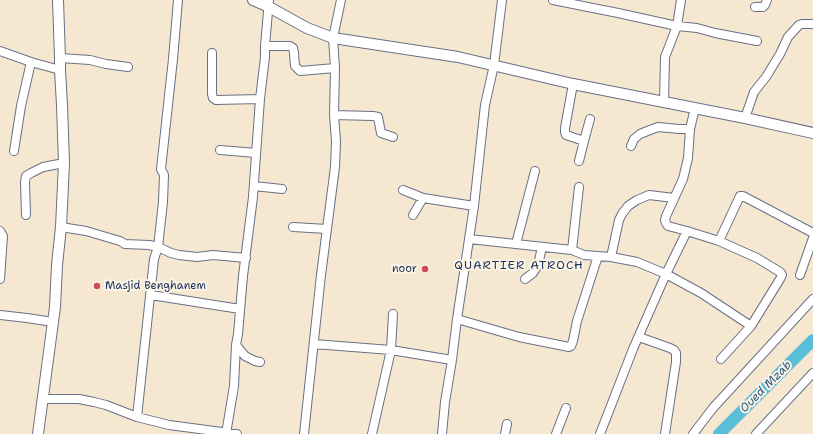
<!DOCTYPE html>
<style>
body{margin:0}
canvas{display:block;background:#f6e8d0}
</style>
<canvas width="813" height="434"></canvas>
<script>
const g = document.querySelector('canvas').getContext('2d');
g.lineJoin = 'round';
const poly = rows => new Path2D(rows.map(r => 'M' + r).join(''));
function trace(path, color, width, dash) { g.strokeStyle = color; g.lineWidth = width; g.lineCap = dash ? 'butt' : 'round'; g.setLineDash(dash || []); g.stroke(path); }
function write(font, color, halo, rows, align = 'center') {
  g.font = font + ' "Shantell Sans",sans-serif'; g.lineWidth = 4; g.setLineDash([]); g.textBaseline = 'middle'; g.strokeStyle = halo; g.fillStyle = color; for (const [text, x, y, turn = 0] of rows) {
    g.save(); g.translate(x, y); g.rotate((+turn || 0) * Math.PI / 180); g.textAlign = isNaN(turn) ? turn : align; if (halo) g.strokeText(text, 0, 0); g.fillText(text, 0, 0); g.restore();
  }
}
trace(poly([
 [719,434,813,340]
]), '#5abed8', 12);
const minor = poly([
 [553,0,618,13,677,26,697,28,715,33,757,41],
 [755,7,763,7,765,5,767,0],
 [265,46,290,46,293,48,294,53,295,66,300,71,335,68],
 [0,51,31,62,60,70],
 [212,53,212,94,213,98,216,100,260,99],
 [60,58,90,60,106,64,128,67],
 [573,84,565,128,565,132,566,135,584,141,579,161],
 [664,102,665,57,677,26,681,0],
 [334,115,373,116,378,117,381,133,393,137],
 [745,118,754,92,766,77,780,54,788,37,799,25,802,24,813,24],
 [584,141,590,119],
 [631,146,634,139,640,134,650,130,658,127,679,129,690,129],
 [220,150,256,153],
 [14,151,21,106,31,62],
 [254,186,282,189],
 [403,190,423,198,474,206],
 [26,215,25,182,26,176,31,173,43,167,64,163],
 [413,215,423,198],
 [61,227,86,231,120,241,125,244,149,245,158,247,171,253,179,255,197,257,213,255,246,258],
 [293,227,327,229],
 [0,231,3,236,0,279],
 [687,231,719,241,757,258,780,272,782,275,780,279,751,326,721,359],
 [469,239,572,250,584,255,611,257,637,262,666,274,701,293,751,326],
 [719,241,740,196,743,196,813,233],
 [516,244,535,171],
 [572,250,579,187],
 [611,257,619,220,622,214,628,206,637,200,649,195,674,198],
 [800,275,813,238],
 [525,279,533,273,538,265,542,247],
 [151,295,240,309],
 [0,315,27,318,53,322],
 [457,319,519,337,569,347,571,346,573,341,577,321,598,256],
 [639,337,670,348,674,350,676,353,676,362,665,434],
 [314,344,391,350,452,360],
 [236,345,245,356,255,361,260,362],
 [42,399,79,399,94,402,106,405,137,417,169,425,237,434],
 [137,417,154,259,158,247,163,202,164,175,161,169,173,59,178,0],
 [226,434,234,386,236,345,238,334,243,276,253,197,260,99,265,57,265,46,269,0],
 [304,434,321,275,335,167,336,141,334,115,335,68,333,38,341,0],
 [372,434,391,350,393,314],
 [442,434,445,402,452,360,457,319,474,206,485,105,494,65,502,0],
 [505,434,507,424],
 [556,434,566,408],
 [600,434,633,349,666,274,687,231,668,226,666,223,665,220,666,216,683,179,688,158,690,129,695,108],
 [693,434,713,408,813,299],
 [756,434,813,373]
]);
const major = poly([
 [253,0,269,7,307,28,333,38,458,57,573,84,745,118,813,133],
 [38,434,55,307,57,265,61,227,64,163,62,105,60,70,60,58,58,0]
]);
trace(minor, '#687086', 10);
trace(major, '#687086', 12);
trace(minor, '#fff', 8);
trace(major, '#fff', 10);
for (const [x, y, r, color] of [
 [425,269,4,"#d1495b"],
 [97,286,4,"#d1495b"]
]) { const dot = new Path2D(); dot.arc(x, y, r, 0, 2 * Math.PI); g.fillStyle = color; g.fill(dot); trace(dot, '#fcf5e5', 1.5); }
write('11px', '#1b2f5e', '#fcf5e5', [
 ["noor",417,269],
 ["Masjid Benghanem",105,286,"left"]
], 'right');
g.letterSpacing = '1px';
write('12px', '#1b2f5e', '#fcf5e5', [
 ["QUARTIER ATROCH",519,266]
]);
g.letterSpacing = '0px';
write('italic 12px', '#2e5a83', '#fcf5e5', [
 ["Oued Mzab",766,387,-45]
]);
</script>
